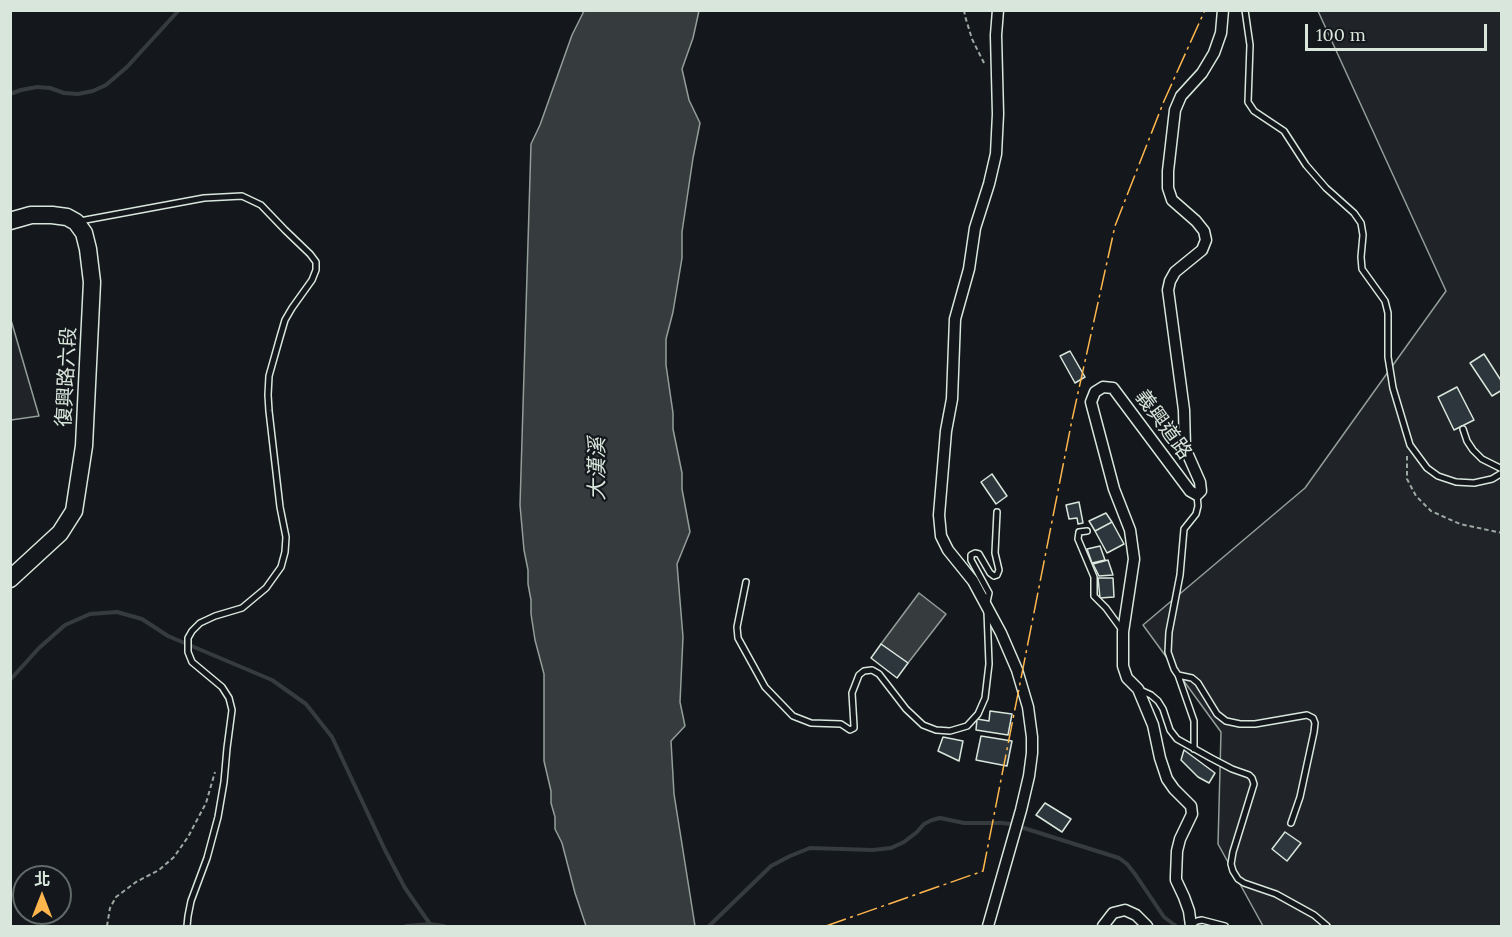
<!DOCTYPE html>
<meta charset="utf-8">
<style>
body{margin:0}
#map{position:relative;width:1512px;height:937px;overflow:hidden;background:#14181c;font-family:Lora,"Noto Sans TC",serif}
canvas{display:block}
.frame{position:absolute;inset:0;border:12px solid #d8e6dc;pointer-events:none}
.north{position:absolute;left:12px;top:865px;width:60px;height:60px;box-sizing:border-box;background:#14181c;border:2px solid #626a69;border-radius:50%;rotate:0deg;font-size:16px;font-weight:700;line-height:24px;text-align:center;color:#d8e6dc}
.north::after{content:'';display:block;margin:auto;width:21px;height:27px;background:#ffb74d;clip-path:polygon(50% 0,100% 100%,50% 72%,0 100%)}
.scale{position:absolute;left:1305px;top:24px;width:182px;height:27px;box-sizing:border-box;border:3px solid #d8e6dc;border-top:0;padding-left:8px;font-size:18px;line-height:21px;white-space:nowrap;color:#d8e6dc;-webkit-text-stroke:4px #14181c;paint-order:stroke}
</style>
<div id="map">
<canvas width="1512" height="937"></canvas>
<div class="frame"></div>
<div class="north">北</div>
<div class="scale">100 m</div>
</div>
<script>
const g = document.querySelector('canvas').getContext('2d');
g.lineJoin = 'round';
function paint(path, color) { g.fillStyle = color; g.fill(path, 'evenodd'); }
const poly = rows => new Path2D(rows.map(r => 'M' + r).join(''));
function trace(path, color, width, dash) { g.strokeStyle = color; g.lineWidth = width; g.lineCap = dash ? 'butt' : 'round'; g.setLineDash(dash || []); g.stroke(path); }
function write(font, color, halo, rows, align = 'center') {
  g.font = font + ' Lora,"Noto Sans TC",serif'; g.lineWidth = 4.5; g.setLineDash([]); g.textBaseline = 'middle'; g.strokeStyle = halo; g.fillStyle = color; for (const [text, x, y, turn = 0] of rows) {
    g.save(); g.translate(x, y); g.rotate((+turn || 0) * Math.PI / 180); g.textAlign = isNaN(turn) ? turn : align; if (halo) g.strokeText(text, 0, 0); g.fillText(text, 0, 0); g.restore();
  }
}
const green = poly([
 [1318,11,1501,11,1501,926,1263,926,1218,844,1221,732,1143,625,1305,488,1446,291,1318,11],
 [10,320,11,320,39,416,11,420,10,320]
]);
paint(green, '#202428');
trace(green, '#939e99', 1.5);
const water = poly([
 [584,11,699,11,693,38,682,69,689,100,700,123,693,158,682,232,682,258,673,312,666,339,666,365,673,413,673,429,682,473,682,489,690,532,677,564,683,637,680,702,685,726,671,741,674,794,695,926,586,926,575,893,562,843,555,829,555,817,551,803,551,791,544,761,544,674,535,640,531,614,531,600,528,584,528,570,524,550,520,505,531,144,540,125,572,35,584,11],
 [919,593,946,614,908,663,881,644,919,593]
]);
paint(water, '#363b3e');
trace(water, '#939e99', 1.5);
trace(poly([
 [10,94,21,90,37,87,50,88,64,93,78,94,93,91,106,85,127,67,179,10],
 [10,680,39,648,65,625,90,614,117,612,142,619,168,636,272,680,306,704,332,737,385,850,405,888,430,924],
 [406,926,430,924,444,926],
 [709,926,771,866,790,856,810,848,873,850,891,848,904,842,917,832,924,824,932,820,940,818,964,823,1002,823,1011,824,1119,858,1127,864,1135,874,1164,917,1176,926]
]), '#363b3e', 4);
const building = poly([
 [1070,351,1085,377,1075,383,1060,356,1070,351],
 [1484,354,1502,382,1502,390,1492,396,1470,363,1484,354],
 [1457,387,1474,420,1454,430,1438,397,1457,387],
 [992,474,1007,496,996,504,981,482,992,474],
 [1079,502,1083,523,1078,524,1077,518,1069,519,1066,505,1079,502],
 [1106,513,1112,522,1095,531,1089,521,1106,513],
 [1112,522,1124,544,1107,553,1095,531,1112,522],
 [1100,546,1105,560,1092,563,1087,549,1100,546],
 [1108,560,1113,575,1099,576,1093,564,1108,560],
 [1098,578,1113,578,1114,597,1100,598,1098,578],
 [881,644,908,663,897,678,871,658,881,644],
 [990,711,1012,714,1008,735,976,730,977,719,989,721,990,711],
 [981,736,1012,741,1007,766,976,760,981,736],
 [943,737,963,741,959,761,938,751,943,737],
 [1184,750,1215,773,1209,783,1198,777,1181,760,1184,750],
 [1045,803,1071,819,1062,832,1036,815,1045,803],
 [1285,832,1301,843,1287,861,1272,849,1285,832]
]);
paint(building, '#2c363c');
trace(building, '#d8e6dc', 1.5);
const lane = poly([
 [1245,10,1250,45,1248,102,1254,111,1284,131,1306,165,1326,188,1354,213,1361,223,1363,235,1361,257,1362,269,1385,301,1388,313,1388,357,1393,388,1410,445,1427,468,1438,476,1456,482,1474,483,1492,479,1502,473],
 [80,221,204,198,242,196,261,205,285,230,310,254,316,262,316,270,312,280,292,308,285,320,280,337,269,376,268,395,269,411,280,507,286,537,285,552,281,567,266,588,242,608,215,616,200,623,192,631,188,638,188,652,192,662,222,687,229,698,232,710,227,748,224,782,218,817,207,858,191,901,188,916,187,926],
 [1463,429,1467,441,1473,450,1482,459,1502,469],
 [1197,495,1198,506,1196,514,1184,529,1180,575,1169,632,1168,652,1174,669,1178,675,1192,678,1198,683,1217,714,1226,721,1240,724,1255,724,1307,715,1313,718,1315,723,1314,732,1300,797,1291,823],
 [1087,531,1079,532,1078,539,1094,577,1094,596,1106,608,1122,630],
 [746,582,737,627,738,638,765,687,793,716,811,723,841,724,850,730,854,728,854,726,852,693,859,675,864,671,872,670,879,674,906,709,923,725,936,730,950,731,967,726,978,714,985,698,989,664,987,611],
 [987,602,989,593,971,560,971,555,975,553,979,554,990,573,994,576,997,575,999,570,995,553,997,512],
 [1178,675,1194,721,1194,749],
 [1140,690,1151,695,1158,701,1163,709,1170,730,1177,739,1211,758,1232,769,1249,775,1252,778,1254,784,1233,852,1231,864,1233,871,1238,879,1244,883,1276,894,1314,915,1327,926],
 [1191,925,1197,921,1202,920,1225,926]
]);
const street = poly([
 [988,926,1021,810,1029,776,1032,753,1032,737,1028,707,1017,670,1001,633,973,581,948,550,941,536,939,515,946,431,952,399,955,319,969,269,975,228,989,184,996,154,998,114,996,35,998,10],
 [1103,926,1113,913,1125,910,1136,915,1147,926],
 [1191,926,1189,911,1184,897,1176,880,1176,876,1177,851,1180,839,1192,814,1191,806,1174,789,1167,779,1160,758,1153,725,1138,689,1127,678,1123,666,1123,632,1134,559,1130,530,1114,489,1091,402,1095,392,1103,387,1113,388,1190,491,1197,495,1201,491,1200,482,1185,448,1184,410,1168,290,1170,281,1175,272,1202,250,1206,240,1204,231,1196,221,1172,200,1168,188,1168,171,1175,110,1181,96,1202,73,1214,53,1221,33,1223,10]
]);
const primary = poly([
 [10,221,31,215,52,215,67,217,76,222,84,233,88,249,92,282,84,446,74,511,60,533,10,579]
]);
trace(lane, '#d8e6dc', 8);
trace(street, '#d8e6dc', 13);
trace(primary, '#d8e6dc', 19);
trace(poly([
 [964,10,965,16,972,39,985,65],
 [1407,456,1407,479,1416,496,1431,511,1460,524,1502,533],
 [107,926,110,908,116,897,136,882,159,870,174,857,188,837,206,803,215,772]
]), '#9da8a2', 2, [4.5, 3]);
trace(lane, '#14181c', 5);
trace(street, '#14181c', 10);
trace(primary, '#14181c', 16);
trace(poly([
 [826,926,983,871,1072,420,1115,226,1164,101,1205,10]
]), '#ffb74d', 1.5, [21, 4.5, 3, 4.5]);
write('20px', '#d8e6dc', '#14181c', [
 ["復興路六段",67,377,-87],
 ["義興道路",1163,425,54]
]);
write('italic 21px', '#d8e6dc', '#14181c', [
 ["大漢溪",598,469,-90]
]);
</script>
